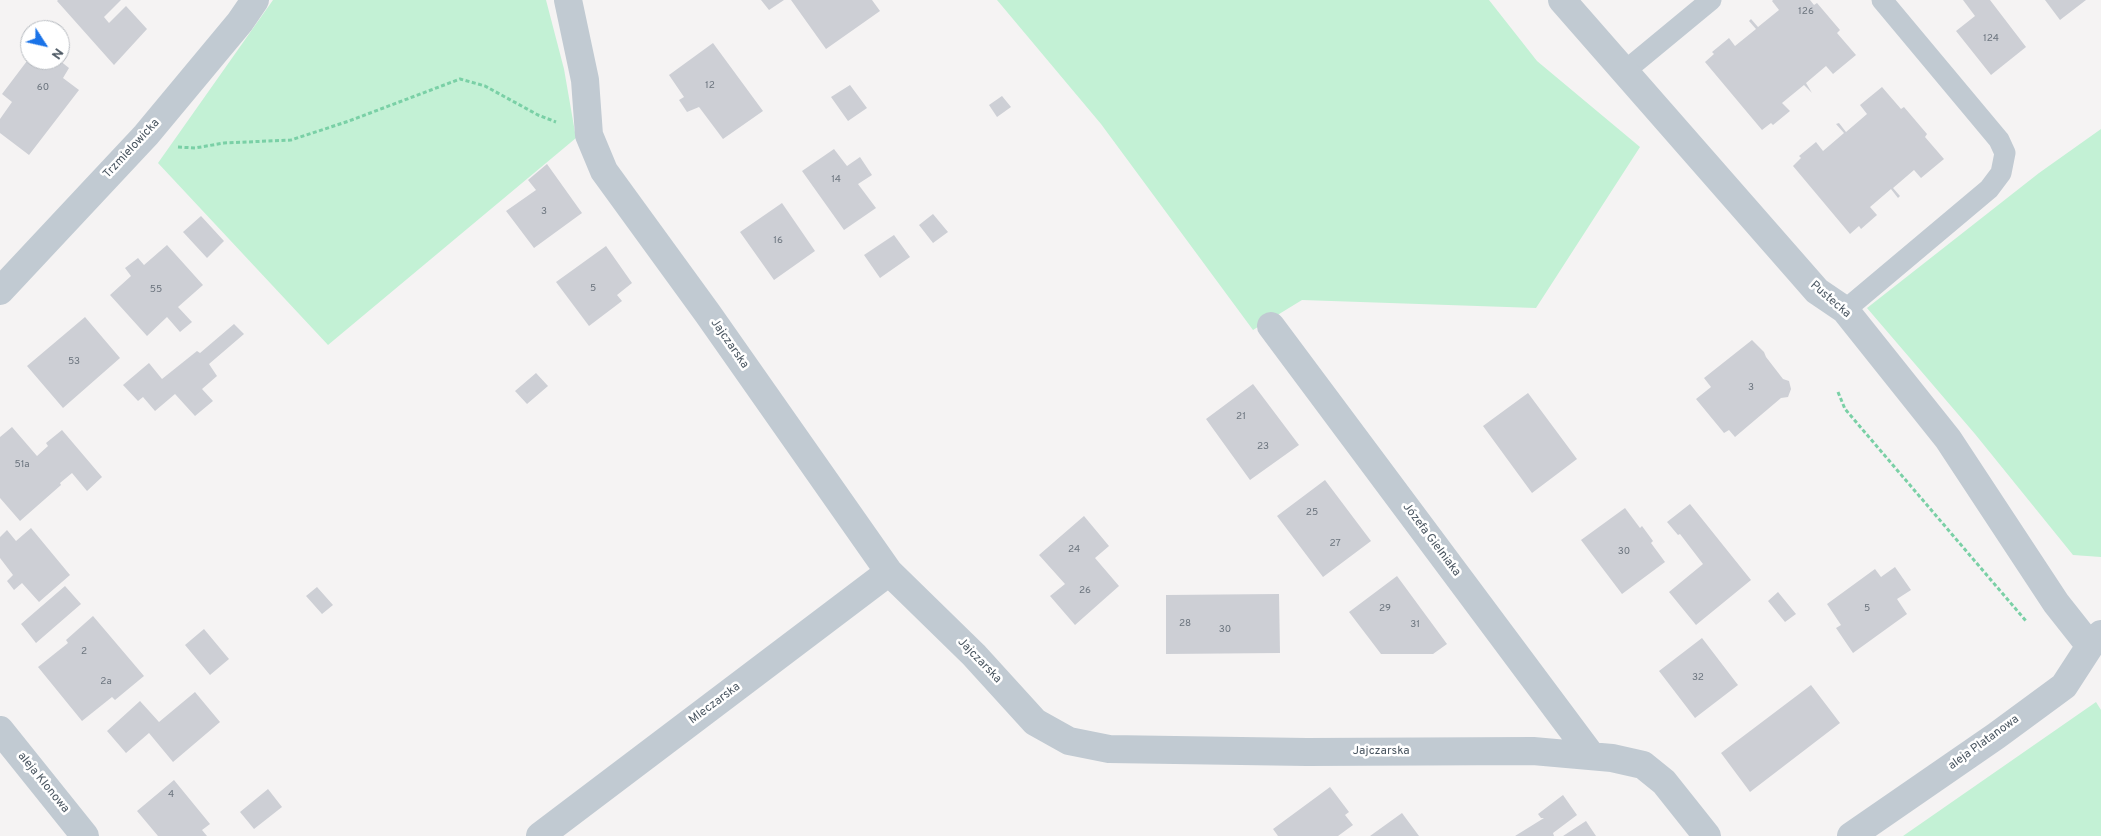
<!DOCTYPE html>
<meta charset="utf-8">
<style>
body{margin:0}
#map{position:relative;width:2101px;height:836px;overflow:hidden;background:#f5f3f3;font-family:Overpass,sans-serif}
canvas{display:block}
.north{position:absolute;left:20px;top:20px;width:50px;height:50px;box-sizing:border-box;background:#fff;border:1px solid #b7bbc0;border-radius:50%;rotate:125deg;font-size:14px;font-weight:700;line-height:20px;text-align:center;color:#4a5661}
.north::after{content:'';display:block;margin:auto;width:18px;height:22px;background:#1a73e8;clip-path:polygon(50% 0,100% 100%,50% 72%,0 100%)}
</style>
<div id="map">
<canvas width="2101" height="836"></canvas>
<div class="north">N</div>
</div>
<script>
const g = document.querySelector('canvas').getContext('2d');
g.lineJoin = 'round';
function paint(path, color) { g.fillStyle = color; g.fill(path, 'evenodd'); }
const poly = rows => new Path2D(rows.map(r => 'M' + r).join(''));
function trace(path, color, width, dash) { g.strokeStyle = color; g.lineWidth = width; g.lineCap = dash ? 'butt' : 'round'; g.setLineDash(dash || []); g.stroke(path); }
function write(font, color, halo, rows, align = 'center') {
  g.font = font + ' Overpass,sans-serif'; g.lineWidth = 5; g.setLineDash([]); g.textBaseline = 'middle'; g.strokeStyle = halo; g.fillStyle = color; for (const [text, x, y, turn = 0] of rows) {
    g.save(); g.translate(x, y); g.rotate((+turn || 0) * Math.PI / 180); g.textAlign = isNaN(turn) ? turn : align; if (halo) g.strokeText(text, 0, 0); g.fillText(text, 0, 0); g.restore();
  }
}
paint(poly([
 [273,0,546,0,564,69,576,138,328,345,158,163],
 [997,0,1489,0,1537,61,1640,147,1536,308,1302,300,1253,330,1101,124],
 [2101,129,2101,557,2073,555,1975,434,1867,308,2039,173],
 [2096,702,2101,710,2101,836,1903,836]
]), '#c3f1d5');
paint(poly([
 [58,0,121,0,104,17,109,23,126,6,147,29,114,65,57,1],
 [761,0,784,0,769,10],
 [791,0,872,0,880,11,826,49],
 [1773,0,1810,0,1814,5,1817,3,1840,30,1837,33,1856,55,1833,74,1826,66,1806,83,1812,93,1804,85,1782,103,1790,111,1773,125,1771,123,1762,130,1705,62,1714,54,1712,52,1729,38,1735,46,1756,29,1749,21,1751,19,1758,27,1779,10,1772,1],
 [1963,0,1990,0,2026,47,1991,75,1956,31,1975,16],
 [2045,0,2086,0,2060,20],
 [713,43,763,111,723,139,699,107,687,112,679,100,684,97,669,75],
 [30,57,30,60,40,60,45,64,48,60,59,60,69,68,63,78,79,90,29,155,0,133,0,119,12,102,2,94],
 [850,85,867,108,848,121,831,97],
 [1882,87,1901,109,1904,107,1927,134,1925,137,1944,159,1921,178,1914,170,1893,188,1900,196,1898,198,1891,189,1870,207,1877,215,1861,229,1859,226,1850,234,1793,166,1801,158,1799,156,1816,142,1823,151,1844,133,1836,124,1839,123,1846,132,1867,114,1860,105],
 [1002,96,1011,107,997,117,989,105],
 [834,149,847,166,860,157,872,175,858,184,876,208,844,230,802,171],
 [547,164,582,213,534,248,506,211,536,190,528,180],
 [782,203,815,251,774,280,740,232],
 [933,214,948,232,933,243,919,225],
 [201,216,224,241,207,258,183,232],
 [894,235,910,257,880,278,864,255],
 [167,245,203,285,178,307,192,322,180,332,167,317,147,336,110,295,131,276,125,268,138,258,144,265],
 [606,246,632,283,617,295,622,301,589,326,556,282],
 [85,317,120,358,63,408,27,366],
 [234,324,244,334,209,364,217,376,202,389,213,401,195,416,175,394,155,411,143,397,138,401,123,385,149,363,162,379,197,351,200,353],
 [1752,340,1764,352,1766,357,1783,379,1789,381,1791,389,1788,397,1781,398,1735,437,1729,430,1724,433,1696,399,1711,387,1704,378],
 [536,373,548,386,527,404,515,391],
 [1253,384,1299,445,1250,480,1206,419],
 [1528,393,1577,459,1532,493,1483,426],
 [12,427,37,456,48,446,46,443,62,430,102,477,87,491,72,473,60,483,61,485,20,521,0,498,0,437],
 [1325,480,1371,541,1323,577,1277,516],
 [1690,504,1751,580,1696,625,1669,592,1703,564,1680,534,1678,535,1667,522],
 [1625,508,1640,528,1642,526,1653,541,1651,543,1665,562,1622,594,1581,540],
 [1084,516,1109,546,1095,558,1119,586,1075,625,1050,596,1065,584,1039,555],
 [31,528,70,575,39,602,22,583,14,590,7,581,13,575,0,558,0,537,7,530,16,541],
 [1895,567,1911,590,1897,599,1907,614,1853,653,1836,628,1841,625,1827,604,1875,569,1881,577],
 [1397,576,1447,644,1433,654,1381,654,1349,612],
 [65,586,81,604,36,643,21,624],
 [317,587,333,605,322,614,306,596],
 [1778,592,1796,614,1785,622,1768,601],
 [1279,594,1280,653,1166,654,1166,595],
 [93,616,144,676,115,700,112,697,82,721,38,667,68,643,66,640],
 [204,629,229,659,210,675,185,645],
 [1702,638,1738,685,1695,718,1659,671],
 [1811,685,1840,723,1750,792,1721,753],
 [195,692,220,722,173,762,149,733,126,753,107,731,140,701,159,722],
 [174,780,210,824,202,830,207,836,158,836,137,811],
 [1330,787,1349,812,1345,815,1353,825,1338,836,1278,836,1273,829],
 [268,789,282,807,254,829,240,812],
 [1563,795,1577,815,1553,833,1554,836,1515,836,1544,818,1541,818,1538,814],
 [1402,813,1419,836,1370,836],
 [1586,821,1596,836,1563,836]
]), '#cdcfd5');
trace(poly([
 [178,147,195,148,224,143,291,140,349,121,460,79,485,86,538,115,556,122],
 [1838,392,1845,409,2026,621]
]), '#7ad0a6', 3, [4, 2.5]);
trace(poly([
 [1625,71,1711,0],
 [1845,310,1989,189,2001,173,2005,153,1999,140,1882,0]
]), '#c1cad2', 21);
trace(poly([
 [568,0,585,80,589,135,604,171,708,314,889,572,974,655,1035,722,1069,741,1109,749,1307,752,1533,751,1612,758,1643,765,1664,782,1707,836],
 [1562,0,1817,291,1845,310,1948,439,2056,603,2090,646],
 [0,291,146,135,240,22,255,0],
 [1271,326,1591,755],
 [0,730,85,836],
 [540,836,889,572],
 [1851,836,1996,736,2064,686,2090,646,2101,634]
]), '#c1cad2', 28);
write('10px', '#6b747e', null, [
 ["126",1806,12],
 ["124",1991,39],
 ["12",710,86],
 ["60",43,88],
 ["14",836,180],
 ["3",544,212],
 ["16",778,241],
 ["5",593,289],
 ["55",156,290],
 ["53",74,362],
 ["3",1751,388],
 ["21",1241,417],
 ["23",1263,447],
 ["51a",22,465],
 ["25",1312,513],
 ["27",1335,544],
 ["24",1074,550],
 ["30",1624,552],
 ["26",1085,591],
 ["29",1385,609],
 ["5",1867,609],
 ["28",1185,624],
 ["31",1415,625],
 ["30",1225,630],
 ["2",84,652],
 ["32",1698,678],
 ["2a",106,682],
 ["4",171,795]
]);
write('12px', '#4a5661', '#fff', [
 ["Trzmielowicka",132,149,-47],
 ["Pustecka",1830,300,41],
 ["Jajczarska",729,344,55],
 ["Józefa Gielniaka",1431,540,53],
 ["Jajczarska",979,661,46],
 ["Mleczarska",715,704,-37],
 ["aleja Platanowa",1984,743,-36],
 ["Jajczarska",1381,752],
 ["aleja Klonowa",43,783,51]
]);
</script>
